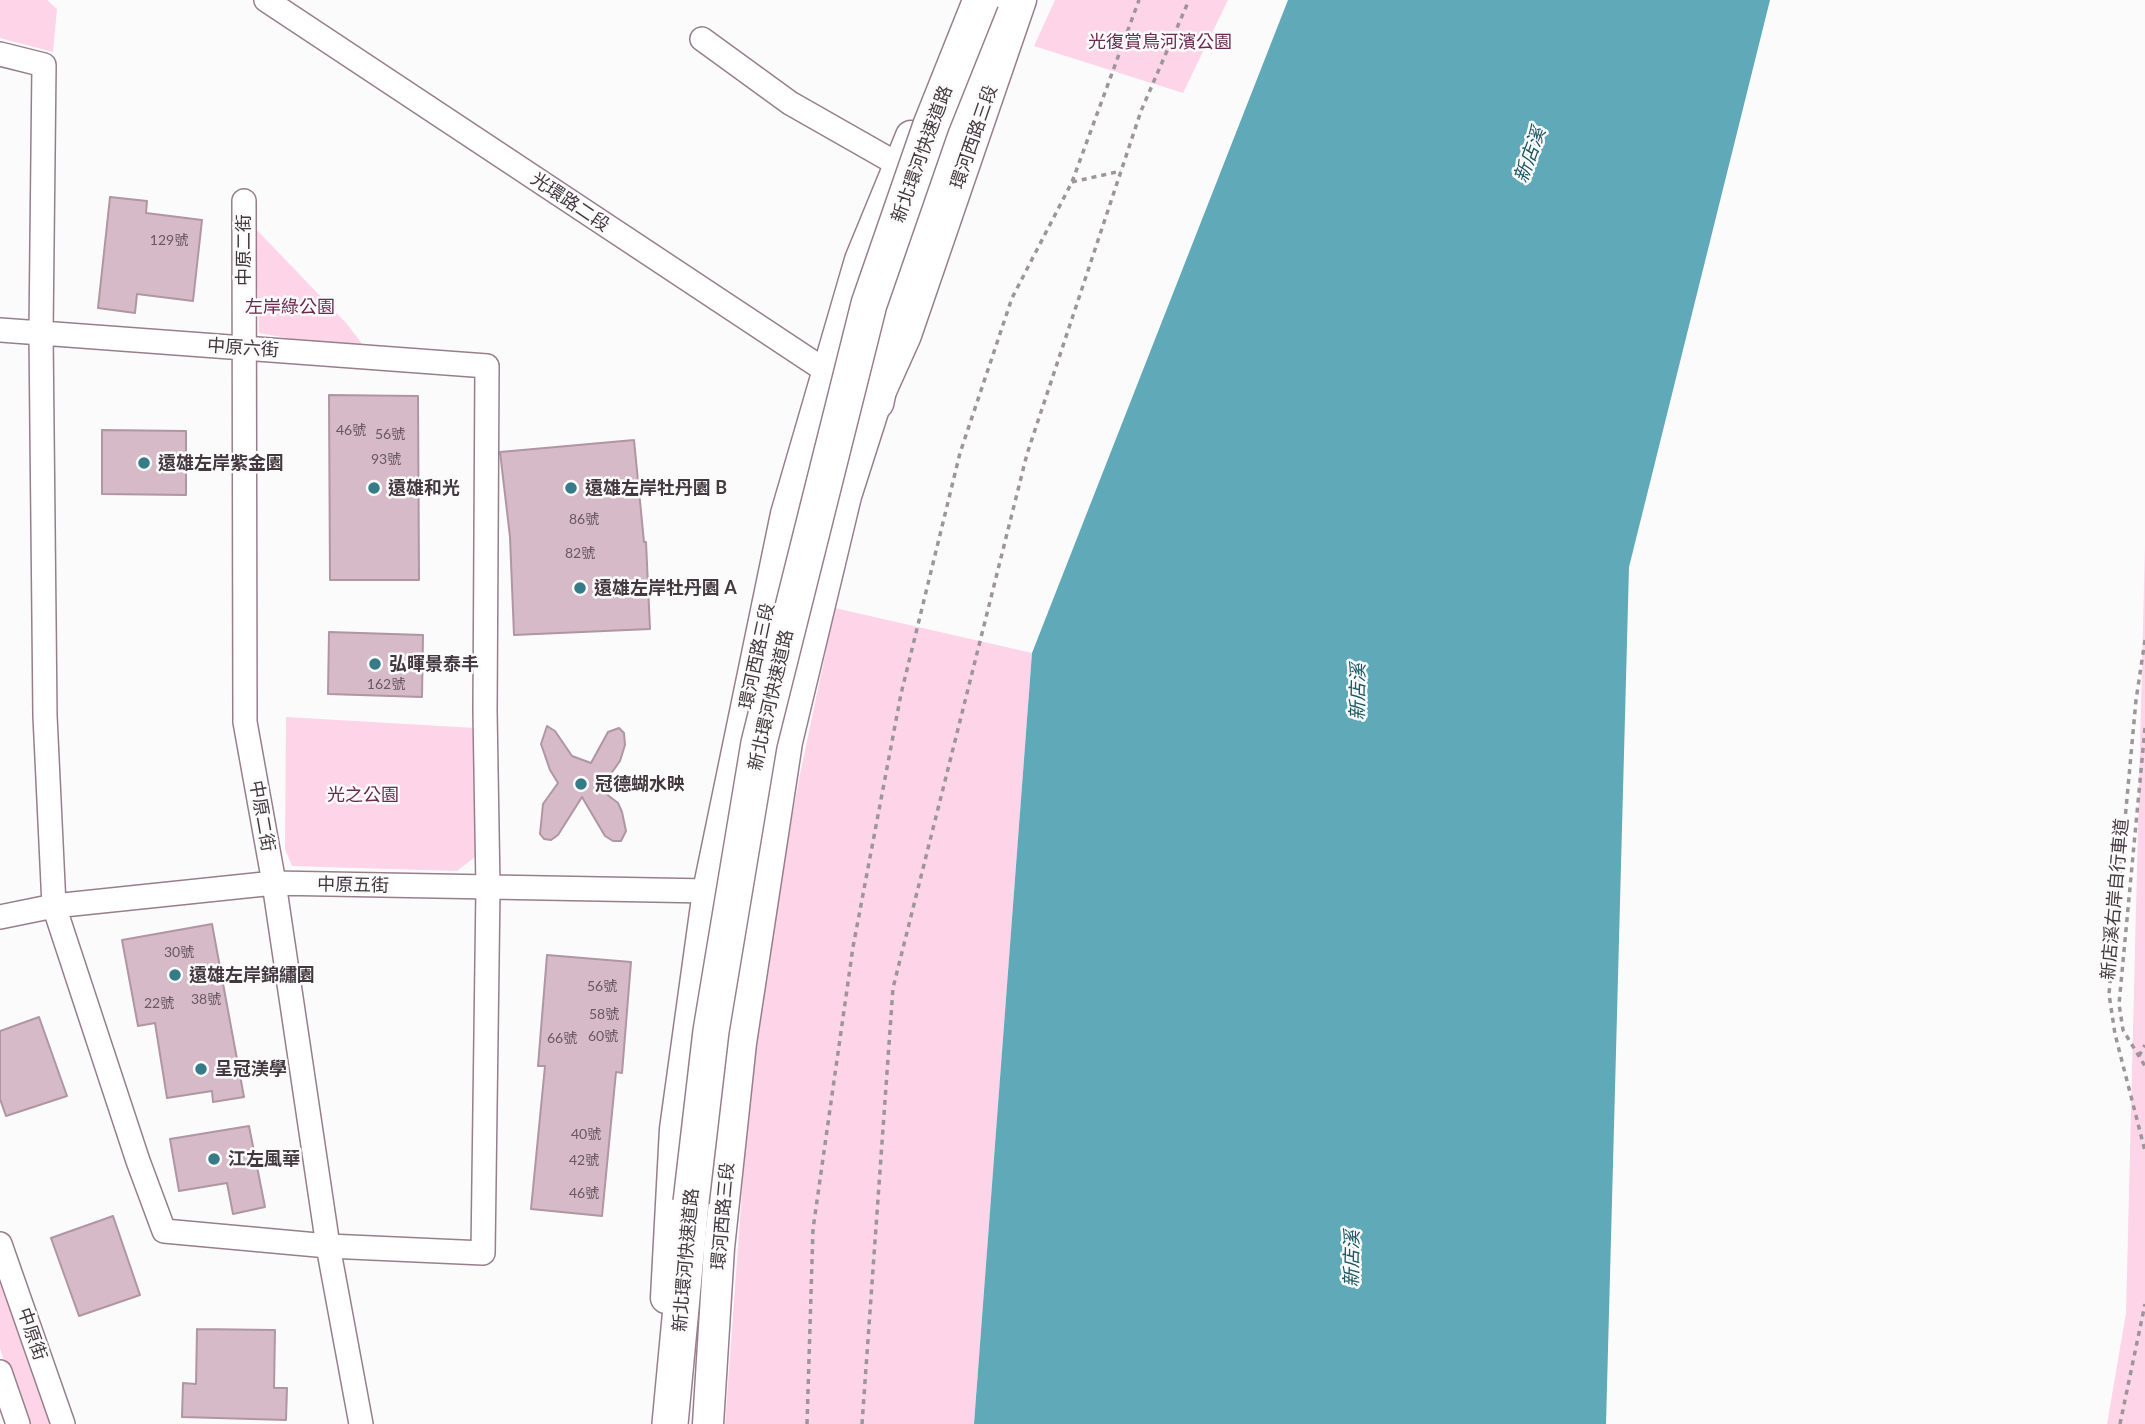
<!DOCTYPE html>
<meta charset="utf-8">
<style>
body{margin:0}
canvas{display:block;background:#fbfbfb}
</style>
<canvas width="2145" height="1424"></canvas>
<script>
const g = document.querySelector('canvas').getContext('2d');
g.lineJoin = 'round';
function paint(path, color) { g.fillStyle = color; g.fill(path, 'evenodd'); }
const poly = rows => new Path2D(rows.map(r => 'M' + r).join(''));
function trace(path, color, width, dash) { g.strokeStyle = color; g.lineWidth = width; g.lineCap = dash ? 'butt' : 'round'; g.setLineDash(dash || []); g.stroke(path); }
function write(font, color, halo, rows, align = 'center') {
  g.font = font + ' Lato,"Noto Sans TC",sans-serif'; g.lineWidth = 5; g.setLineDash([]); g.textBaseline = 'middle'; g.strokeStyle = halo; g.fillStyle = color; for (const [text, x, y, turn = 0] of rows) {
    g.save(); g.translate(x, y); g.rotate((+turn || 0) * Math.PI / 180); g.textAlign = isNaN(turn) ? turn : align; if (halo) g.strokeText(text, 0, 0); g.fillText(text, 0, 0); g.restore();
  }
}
paint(poly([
 [0,0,47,0,57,9,53,52,0,38],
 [1055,0,1228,0,1183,93,1034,46],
 [255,228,347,324,369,353,259,333],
 [2145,545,2145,1424,2107,1424,2126,1313],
 [835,608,1032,653,974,1424,725,1424,748,1110,773,923,800,774],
 [286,717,475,728,475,857,457,871,292,866,285,849],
 [0,1283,54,1424,26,1424,0,1349]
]), '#fed4e9');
paint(poly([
 [1288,0,1770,0,1629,567,1606,1424,974,1424,1032,653]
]), '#60a9b8');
const building = poly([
 [110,197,147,201,146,213,202,220,193,301,137,294,135,313,98,308,110,197],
 [329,395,418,396,419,580,330,580,329,395],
 [102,430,186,431,186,495,102,494,102,430],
 [634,440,644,542,646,542,650,629,514,635,510,537,500,452,634,440],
 [329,632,423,635,422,697,328,694,329,632],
 [547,726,555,731,572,756,591,763,608,732,619,728,624,733,625,745,620,761,600,789,618,803,622,812,626,831,621,841,613,841,605,836,582,797,558,835,551,840,544,839,540,834,543,804,558,783,550,770,541,744,547,726],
 [212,924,244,1097,213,1102,212,1091,167,1098,155,1023,138,1026,122,940,212,924],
 [547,955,631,962,622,1073,616,1072,602,1216,531,1209,545,1066,538,1066,547,955],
 [39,1017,67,1096,6,1116,0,1099,0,1031,39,1017],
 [249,1126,265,1207,233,1214,227,1183,179,1191,170,1139,249,1126],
 [113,1216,140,1295,79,1316,51,1238,113,1216],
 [197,1329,275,1330,274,1388,287,1388,286,1420,182,1417,183,1383,196,1384,197,1329]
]);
paint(building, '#d6bac7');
trace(building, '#b095a2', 2);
const minor = poly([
 [266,0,838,379],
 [702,39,790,103,899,165],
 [0,54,44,65,41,333,45,716,54,906,138,1161,164,1231,328,1246,483,1253,488,888,485,711,487,366,41,333,0,330],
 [244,201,245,722,274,883,328,1246,361,1424],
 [0,917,54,906,274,883,708,891],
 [0,1244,63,1424],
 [0,1372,18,1424]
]);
const major = poly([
 [666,1298,675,1129,708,891,786,514,860,260,911,136],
 [708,1424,719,1248,741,1043,787,742,846,496,876,402,906,335,1021,0]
]);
const highway = poly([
 [876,402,897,297,953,133,1004,0],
 [670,1424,691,1202]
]);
trace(minor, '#987e8b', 26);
trace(major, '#987e8b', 33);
trace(highway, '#987e8b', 38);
trace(poly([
 [1072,182,1121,171],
 [2145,640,2136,700,2109,994,2115,1034,2145,1151],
 [2145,728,2119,1004,2123,1030,2145,1066],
 [2139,1056,2145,1045],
 [807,1424,813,1229,853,947,901,694,960,453,1012,298,1072,182,1139,0],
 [862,1424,893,988,1027,454,1141,111,1189,0],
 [2120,1424,2145,1304]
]), '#9c9699', 3.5, [5, 5]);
trace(minor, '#fff', 23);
trace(major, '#fff', 30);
trace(highway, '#fff', 35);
const highwayBridge = poly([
 [691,1202,711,1031,759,743,869,304,931,125,981,0]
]);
trace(highwayBridge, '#987e8b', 38, []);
trace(highwayBridge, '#fff', 35);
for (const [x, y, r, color] of [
 [144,463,7,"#357b88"],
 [374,488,7,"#357b88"],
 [571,488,7,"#357b88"],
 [580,588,7,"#357b88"],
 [375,664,7,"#357b88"],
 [581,784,7,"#357b88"],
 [175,975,7,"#357b88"],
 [201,1069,7,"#357b88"],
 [214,1159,7,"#357b88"]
]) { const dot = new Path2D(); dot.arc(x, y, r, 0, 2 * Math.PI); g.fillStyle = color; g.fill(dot); trace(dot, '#fbfbfb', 2.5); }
write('14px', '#685860', null, [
 ["129號",169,240],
 ["46號",351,430],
 ["56號",390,434],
 ["93號",386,459],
 ["86號",584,519],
 ["82號",580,553],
 ["162號",386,684],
 ["30號",179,952],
 ["56號",602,986],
 ["38號",206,999],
 ["22號",159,1003],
 ["58號",604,1014],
 ["60號",603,1036],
 ["66號",562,1038],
 ["40號",586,1134],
 ["42號",584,1160],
 ["46號",584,1193]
]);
write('18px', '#6c2950', '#fbfbfb', [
 ["光復賞鳥河濱公園",1160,42],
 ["左岸綠公園",290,307],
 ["光之公園",363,795]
]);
write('18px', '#43383e', '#fbfbfb', [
 ["環河西路三段",974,137,-71],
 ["新北環河快速道路",922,154,-70],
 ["光環路二段",570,202,34],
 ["中原二街",244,250,-90],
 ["中原六街",243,348,4],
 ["環河西路三段",757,656,-78],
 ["新北環河快速道路",771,700,-77],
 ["中原二街",262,816,80],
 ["中原五街",353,885,1],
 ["新店溪右岸自行車道",2115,899,-85],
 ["環河西路三段",723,1216,-85],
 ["新北環河快速道路",686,1260,-85],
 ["中原街",32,1334,71]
]);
write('bold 18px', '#43383e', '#fbfbfb', [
 ["遠雄左岸紫金園",158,463],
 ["遠雄和光",388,488],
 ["遠雄左岸牡丹園 B",585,488],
 ["遠雄左岸牡丹園 A",594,588],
 ["弘暉景泰丰",389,664],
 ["冠德蝴水映",595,784],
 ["遠雄左岸錦繡園",189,975],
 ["呈冠渼學",215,1069],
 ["江左風華",228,1159]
], 'left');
write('italic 19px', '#185762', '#fbfbfb', [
 ["新店溪",1530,155,-70],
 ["新店溪",1358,692,-89],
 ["新店溪",1352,1259,-89]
]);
</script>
